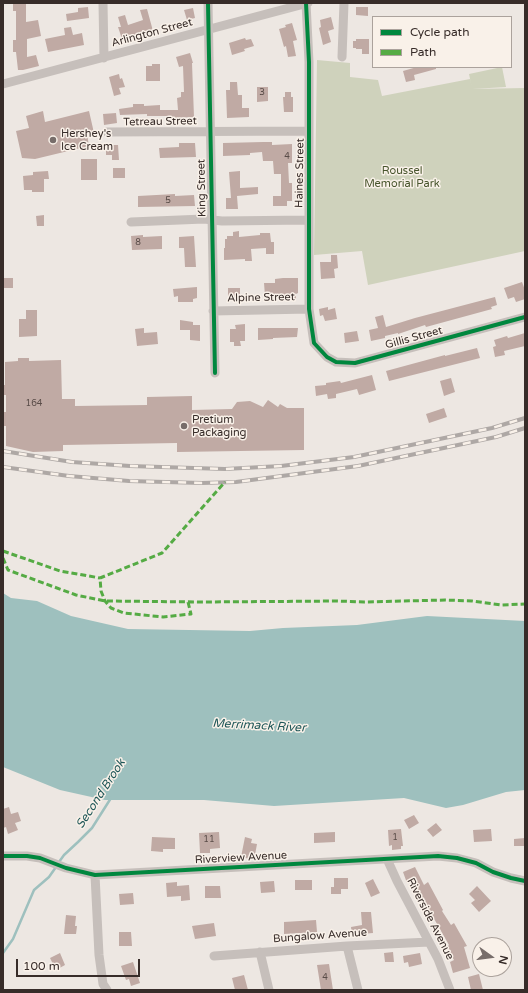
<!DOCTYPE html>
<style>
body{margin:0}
#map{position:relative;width:528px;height:993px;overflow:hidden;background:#ede7e2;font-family:"Varela Round",sans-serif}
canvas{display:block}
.frame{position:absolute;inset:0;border:4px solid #372c29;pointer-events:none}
.legend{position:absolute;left:372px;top:16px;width:140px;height:52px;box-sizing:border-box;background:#f9f1e9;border:1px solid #aba29c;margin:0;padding:5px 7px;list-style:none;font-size:12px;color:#372c29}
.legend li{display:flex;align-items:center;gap:8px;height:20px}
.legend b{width:20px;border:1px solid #aba29c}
.north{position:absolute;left:472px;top:937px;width:40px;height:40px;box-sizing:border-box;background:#f9f1e9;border:1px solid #aba29c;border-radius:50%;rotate:104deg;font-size:11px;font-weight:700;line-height:16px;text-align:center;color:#372c29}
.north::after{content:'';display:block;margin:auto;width:14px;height:18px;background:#776d6a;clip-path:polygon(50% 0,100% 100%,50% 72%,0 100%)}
.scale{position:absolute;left:16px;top:959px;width:124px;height:18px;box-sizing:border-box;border:2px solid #372c29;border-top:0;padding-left:5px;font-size:12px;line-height:14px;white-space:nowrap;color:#372c29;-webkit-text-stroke:3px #f9f1e9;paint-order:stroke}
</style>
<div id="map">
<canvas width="528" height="993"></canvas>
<div class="frame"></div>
<ul class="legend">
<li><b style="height:5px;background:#00873e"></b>Cycle path</li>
<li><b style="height:5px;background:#55ab44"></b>Path</li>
</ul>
<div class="north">N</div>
<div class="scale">100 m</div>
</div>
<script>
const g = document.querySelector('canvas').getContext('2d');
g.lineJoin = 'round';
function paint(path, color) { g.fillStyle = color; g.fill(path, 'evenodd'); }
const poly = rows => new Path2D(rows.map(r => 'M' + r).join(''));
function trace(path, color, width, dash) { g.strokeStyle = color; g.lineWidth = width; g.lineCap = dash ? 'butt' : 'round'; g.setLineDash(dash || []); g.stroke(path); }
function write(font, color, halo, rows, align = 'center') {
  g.font = font + ' "Varela Round",sans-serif'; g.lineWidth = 3; g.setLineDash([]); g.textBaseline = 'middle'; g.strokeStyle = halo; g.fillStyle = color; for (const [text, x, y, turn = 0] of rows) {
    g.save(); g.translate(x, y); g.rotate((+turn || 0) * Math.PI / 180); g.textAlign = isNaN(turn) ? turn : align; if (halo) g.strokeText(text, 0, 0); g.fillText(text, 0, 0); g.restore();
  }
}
paint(poly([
 [317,60,350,63,350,77,378,80,382,96,470,79,472,88,469,74,502,67,506,87,472,89,525,88,525,251,368,285,362,251,314,255]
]), '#cfd2bc');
paint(poly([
 [3,593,11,598,37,601,71,616,128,629,250,631,283,628,357,625,427,616,525,621,525,790,506,792,463,805,446,808,404,798,274,806,204,800,105,800,60,790,3,767]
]), '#9ec0be');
trace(poly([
 [59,862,64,855,78,842,92,828,111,798],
 [3,953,13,939,34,890,49,877,56,867]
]), '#9ec0be', 2.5);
paint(poly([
 [13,3,26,3,26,22,38,20,41,36,27,39,27,57,36,55,39,66,23,70,18,70,16,52,13,52,13,40,16,40,16,11,13,11],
 [88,7,89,18,67,21,66,14,78,12,78,8],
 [356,7,368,7,368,16,356,15],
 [193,8,195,18,187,20,184,10],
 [147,9,153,31,143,34,143,32,122,39,118,27,121,27,118,17,125,15,128,25,143,20,140,10],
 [331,17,334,29,328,31,331,42,323,45,319,28,321,27,320,20],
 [292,23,297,40,293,41,296,56,288,57,286,46,284,47,279,29,286,27,285,25],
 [71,27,73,35,82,33,84,45,48,52,45,39,65,35,64,28],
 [245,38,246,40,251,39,254,46,244,49,245,51,232,55,229,43],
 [356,39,369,39,369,54,362,54,362,49,356,49,356,48,353,48,353,41,356,41],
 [190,53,193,63,192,63,194,117,172,118,172,116,147,116,147,114,120,115,119,109,133,107,133,104,144,104,144,106,160,105,160,110,178,110,177,98,181,97,181,92,184,92,183,66,179,67,176,57],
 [152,64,160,64,160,81,146,81,146,66,152,66],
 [417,67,436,67,436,69,414,75,415,80,406,82,403,71],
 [119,74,120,79,122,78,125,87,119,88,121,94,114,96,109,77],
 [230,82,237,82,238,95,242,95,242,108,249,108,249,117,227,118,226,90,230,90],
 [257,87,268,87,268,101,257,102],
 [285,92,291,92,291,97,293,97,293,112,284,112,283,97,285,97],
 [43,111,45,122,89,111,94,133,87,134,89,146,35,159,22,158,16,131,29,128,26,116],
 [116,113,117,123,104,125,103,114],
 [263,142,272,142,272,145,292,144,292,163,288,163,289,183,292,183,292,201,287,201,287,206,273,206,273,196,281,196,281,174,274,174,273,161,263,161,262,152,250,153,250,155,223,156,223,143],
 [179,143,195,143,196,157,160,158,159,148,179,147],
 [106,145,118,145,119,160,112,160,112,155,106,155],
 [81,159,97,159,97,180,81,180],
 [113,168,125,168,125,178,113,178],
 [48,171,49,179,44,179,44,192,32,192,32,190,24,190,23,176,33,175,33,172],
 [240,171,240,188,258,187,258,194,237,196,238,209,226,209,226,198,231,198,229,172],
 [175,194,175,196,194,195,195,206,138,207,138,196],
 [44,215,44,226,37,226,36,216],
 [239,231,239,237,260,235,260,233,270,233,271,242,274,242,274,254,266,254,266,248,251,249,252,261,245,261,245,259,224,260,224,248,225,248,225,239,227,239,227,236,233,236,233,232],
 [143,235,143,237,162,236,162,249,132,250,131,236],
 [194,236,196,267,185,267,184,248,179,248,179,237],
 [331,255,337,255,338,268,334,269,335,278,321,279,320,262,331,262],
 [4,278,13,278,13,288,4,288],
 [283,278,298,278,298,293,296,294,296,299,289,299,288,295,265,296,264,283,275,283,275,279],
 [522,282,525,290,525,299,516,302,514,297,508,299,504,288],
 [197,287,197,298,193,299,193,302,178,302,178,296,174,297,173,289],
 [228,288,240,288,240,297,228,298],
 [495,297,497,305,491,307,492,309,426,327,425,325,398,334,398,333,385,336,385,338,371,341,369,330,378,328,375,317,383,315,386,327,415,318],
 [328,307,328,310,335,308,337,319,325,321,323,315,320,316,319,309],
 [26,310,37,310,37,336,19,337,19,319,26,319],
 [180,320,193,322,193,325,200,325,200,341,190,340,190,330,180,330],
 [245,324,245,341,240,341,241,346,234,346,234,342,230,342,230,329,236,329,235,325],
 [144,328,144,333,157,332,158,344,137,346,135,329],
 [258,328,298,328,297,337,273,338,273,339,258,340],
 [357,331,359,341,345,343,344,333],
 [525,333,525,346,504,351,505,355,495,357,493,347,496,346,494,340,507,336,508,338],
 [477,348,480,358,389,381,386,371,445,355,445,356],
 [18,358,29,358,29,361,61,360,62,399,75,399,75,406,147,405,147,397,192,396,192,410,232,409,237,402,250,401,263,407,268,400,278,407,280,404,287,408,304,408,304,450,177,452,177,443,63,445,63,451,33,452,6,446,6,426,3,426,3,412,6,412,6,395,3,395,3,385,5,385,5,362,18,361],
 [372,375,376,390,359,395,357,389,336,394,336,398,328,399,327,394,316,396,315,386,326,385,326,383,340,381,341,383],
 [451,378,455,392,444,396,440,381],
 [444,408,447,417,429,423,426,414],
 [9,807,11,814,18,812,21,821,15,823,18,830,8,834,6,827,3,828,3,809],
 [414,815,419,823,409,829,404,820],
 [436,823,442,830,433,837,427,830],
 [401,829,403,846,401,846,401,849,392,850,392,845,389,846,388,830],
 [491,829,492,841,474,842,473,830],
 [219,832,220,848,210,849,210,853,200,853,199,833],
 [335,832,335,842,314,843,314,833],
 [152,837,175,838,175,849,163,849,163,852,151,851],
 [245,837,252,839,251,843,257,844,254,860,241,857],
 [525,838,525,846,514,846,514,839],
 [415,867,424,885,428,882,443,910,442,911,451,925,454,923,467,946,464,947,470,968,453,973,450,962,454,960,447,947,449,945,412,880,407,883,403,872],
 [334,878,348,878,348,889,341,889,341,894,331,894,331,887,334,887],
 [373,879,380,893,371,897,365,883],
 [295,880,312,880,312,890,295,890],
 [274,881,275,892,261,893,260,882],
 [177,882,177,886,189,885,190,900,181,901,181,896,167,897,166,883],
 [205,886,220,886,221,898,205,898],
 [477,886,491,901,479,912,471,903,475,900,469,894],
 [133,893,134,904,120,905,119,894],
 [361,912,371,912,373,933,360,934,360,936,352,937,351,927,362,925],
 [66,915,76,916,75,926,77,926,76,934,64,934],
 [316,920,317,932,284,934,284,922],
 [214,923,216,936,195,939,192,926],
 [119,932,131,932,132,946,119,946],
 [393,952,394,962,385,962,384,953],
 [60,953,65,965,56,970,50,958],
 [420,953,422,964,409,967,408,962,404,963,403,956],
 [133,962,140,983,131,986,129,979,126,980,121,966],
 [329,964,333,990,321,990,317,965],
 [479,974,483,990,471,990,468,977],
 [244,975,248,990,235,990,232,978]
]), '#c0aaa4');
trace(poly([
 [103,3,104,58],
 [208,3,215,373],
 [306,3,309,62,309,309,314,343,327,357,336,362,355,363,525,317],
 [342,57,344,3],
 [3,84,308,3],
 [107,132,309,131],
 [131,222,204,219,222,221,308,220],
 [213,311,309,309],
 [3,856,27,856,40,858,66,868,95,875,438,856,457,858,476,863,493,872,511,878,525,881],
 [387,859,397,881,438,959,450,990],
 [95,875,99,955,103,984,107,990],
 [347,946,358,990],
 [260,952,269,990],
 [214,956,347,946,429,942]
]), '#c6bfbb', 9);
const rail = poly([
 [3,451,72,462,130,466,225,469,281,466,354,457,492,428,525,418],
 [3,467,69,476,129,481,202,483,236,482,358,466,496,437,525,428]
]);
trace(rail, '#aea8a5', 4);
trace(rail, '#f9f1e9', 2.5, [8]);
trace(poly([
 [3,551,60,571,100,578],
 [3,558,8,570,76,595,105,601,204,602,337,601,364,602,445,600,472,601,501,605,525,604],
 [188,602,191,614,163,617,124,613,111,608,105,601,101,591,100,578,162,553,225,482]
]), '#55ab44', 3, [6, 3]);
trace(poly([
 [208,3,215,373],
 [306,3,309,62,309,309,314,343,327,357,336,362,355,363,525,317],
 [3,856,27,856,40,858,66,868,95,875,438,856,457,858,476,863,493,872,511,878,525,881]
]), '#00873e', 4);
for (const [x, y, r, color] of [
 [53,140,4,"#776d6a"],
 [184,426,4,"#776d6a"]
]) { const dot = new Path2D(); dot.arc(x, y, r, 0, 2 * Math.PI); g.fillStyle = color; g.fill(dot); trace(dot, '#f9f1e9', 1.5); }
write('9px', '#594c48', null, [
 ["3",262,93],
 ["4",287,157],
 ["5",168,201],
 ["8",138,243],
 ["164",34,404],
 ["1",395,838],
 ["11",209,840],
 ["4",325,978]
]);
write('11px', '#372c29', '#f9f1e9', [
 ["Arlington Street",152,33,-15],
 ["Tetreau Street",160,122,-1],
 ["Haines Street",300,173,-89],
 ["King Street",202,188,-91],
 ["Alpine Street",261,298,-1],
 ["Gillis Street",414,338,-15],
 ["Riverview Avenue",241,858,-3],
 ["Riverside Avenue",430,919,63],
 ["Bungalow Avenue",320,936,-4]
]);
write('11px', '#372c29', '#f9f1e9', [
 ["Hershey's",61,134],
 ["Ice Cream",61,147],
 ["Pretium",192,420],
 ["Packaging",192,433]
], 'left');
write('11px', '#48552d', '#f9f1e9', [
 ["Roussel",402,171],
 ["Memorial Park",402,184]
]);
write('italic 12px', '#1f5758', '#f9f1e9', [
 ["Merrimack River",259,726,3],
 ["Second Brook",101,794,-57]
]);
</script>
